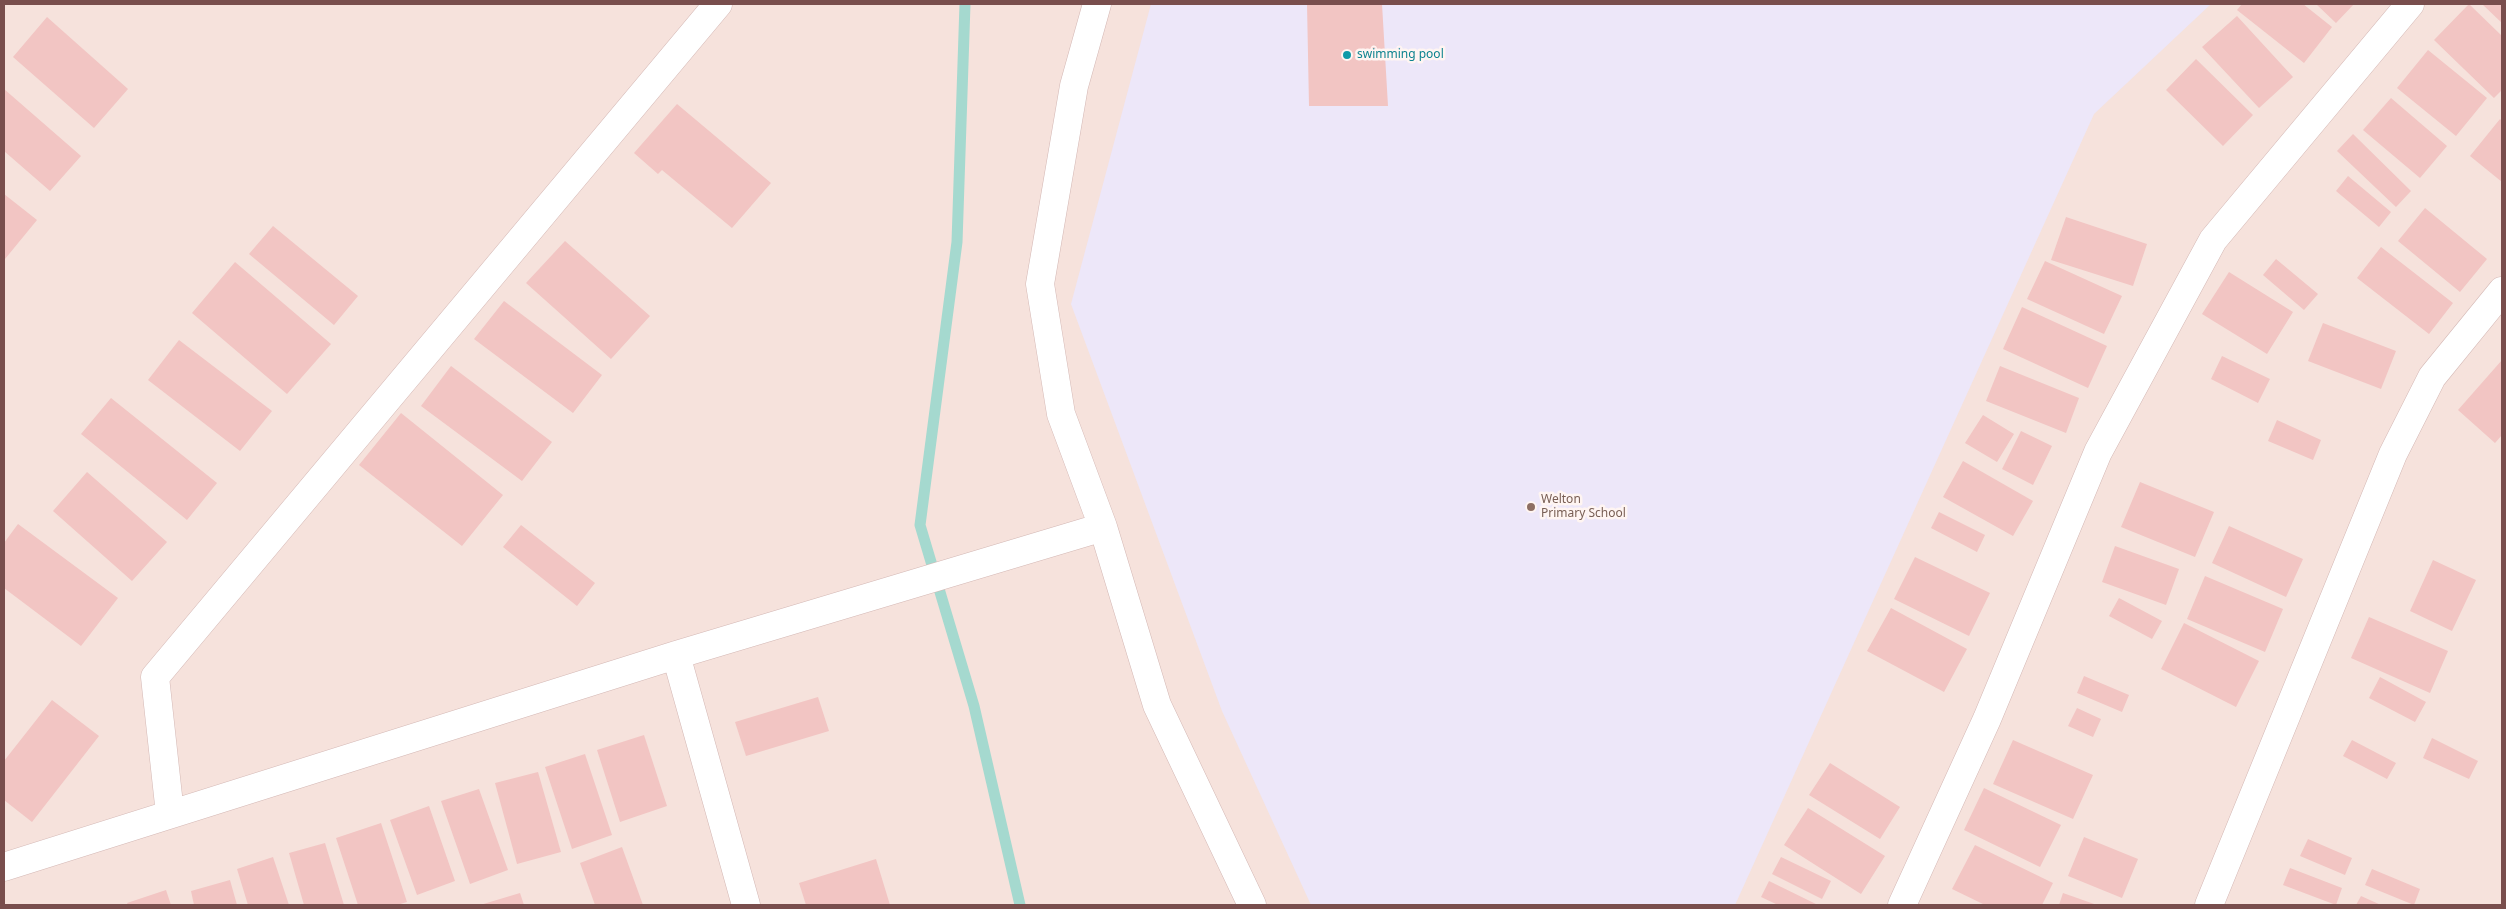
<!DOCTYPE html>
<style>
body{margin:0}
#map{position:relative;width:2506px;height:909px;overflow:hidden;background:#fdf0eb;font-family:"Noto Sans",sans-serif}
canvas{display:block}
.frame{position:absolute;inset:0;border:5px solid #794e4d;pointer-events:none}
</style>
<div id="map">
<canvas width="2506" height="909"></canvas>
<div class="frame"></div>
</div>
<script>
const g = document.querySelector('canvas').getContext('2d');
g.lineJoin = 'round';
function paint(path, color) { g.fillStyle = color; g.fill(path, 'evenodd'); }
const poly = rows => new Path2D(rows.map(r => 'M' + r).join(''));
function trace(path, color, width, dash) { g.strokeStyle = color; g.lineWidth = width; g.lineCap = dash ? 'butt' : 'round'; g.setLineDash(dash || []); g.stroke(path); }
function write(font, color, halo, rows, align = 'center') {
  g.font = font + ' "Noto Sans",sans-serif'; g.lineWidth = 5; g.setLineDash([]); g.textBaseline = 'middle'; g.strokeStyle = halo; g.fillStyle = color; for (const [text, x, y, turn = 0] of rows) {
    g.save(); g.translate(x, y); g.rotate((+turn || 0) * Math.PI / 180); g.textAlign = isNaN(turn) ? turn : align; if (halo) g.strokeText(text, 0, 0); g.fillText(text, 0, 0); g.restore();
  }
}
paint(poly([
 [4,4,2502,4,2502,905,4,905]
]), '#f6e2dc');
paint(poly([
 [1151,4,2211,4,2094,114,1735,905,1311,905,1222,711,1071,304]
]), '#ede7f9');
trace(poly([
 [965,4,957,242,920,525,974,706,1020,905]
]), '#a5d9cf', 11);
paint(poly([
 [1307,4,1382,4,1388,106,1309,106],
 [2242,4,2303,4,2332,27,2304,63,2237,10],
 [2316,4,2354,4,2336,23],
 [2469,4,2502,36,2502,90,2494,98,2434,40],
 [2482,4,2502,4,2502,23],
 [2237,16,2293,77,2259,108,2202,47],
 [47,17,128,89,94,128,13,57],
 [2428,50,2487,98,2456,136,2397,88],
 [2196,59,2253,115,2223,146,2166,90],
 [4,89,81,156,50,191,4,151],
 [2391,98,2447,146,2420,178,2363,130],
 [677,104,771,183,732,228,662,170,658,174,634,153],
 [2500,119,2502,121,2502,182,2470,156],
 [2353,134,2411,191,2396,207,2337,151],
 [2348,176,2391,212,2379,227,2336,191],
 [4,194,37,220,5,259,4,258],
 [2425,208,2487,259,2460,292,2398,241],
 [2066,217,2147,244,2133,286,2051,260],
 [273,226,358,296,334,325,249,254],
 [565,241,650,316,611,359,526,283],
 [2381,247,2453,303,2429,334,2357,278],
 [2276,259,2318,294,2304,310,2263,275],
 [2045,261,2122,296,2104,334,2027,299],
 [235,262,331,344,287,394,192,313],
 [2229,272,2293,312,2267,354,2202,314],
 [504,301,602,375,573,413,474,339],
 [2022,307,2107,346,2088,388,2003,349],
 [2323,323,2396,351,2381,389,2308,361],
 [179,340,272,411,240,451,148,380],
 [2222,356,2270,379,2258,403,2211,379],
 [2502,360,2502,435,2495,443,2458,410],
 [451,366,552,442,522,481,421,406],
 [2000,366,2079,398,2066,433,1986,401],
 [111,398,217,483,187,520,81,434],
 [401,413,503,495,462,546,359,465],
 [1983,415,2014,434,1997,462,1965,443],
 [2277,420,2321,440,2313,460,2268,441],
 [2021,431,2052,446,2033,485,2002,469],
 [1963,461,2033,501,2013,536,1943,497],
 [87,472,167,542,132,581,53,511],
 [2140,482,2214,512,2195,557,2121,527],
 [1939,512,1985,535,1977,552,1931,528],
 [18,524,118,598,81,646,4,588,4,543],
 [521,525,595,583,577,606,503,547],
 [2229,526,2303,559,2286,597,2212,563],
 [2115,546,2179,569,2166,605,2102,582],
 [1915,557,1990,593,1969,636,1894,599],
 [2433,560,2476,580,2452,631,2410,611],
 [2205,576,2283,609,2265,652,2187,619],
 [2119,598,2162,621,2152,639,2109,616],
 [1891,608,1967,649,1944,692,1867,651],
 [2369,617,2448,651,2430,693,2351,658],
 [2184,623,2259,661,2236,707,2161,669],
 [2084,676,2129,695,2122,712,2077,693],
 [2380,677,2426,702,2415,722,2369,698],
 [818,697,829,731,746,756,735,722],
 [52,700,99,736,32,822,4,800,4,761],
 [2077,708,2101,719,2093,737,2068,726],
 [644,735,667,806,620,822,597,750],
 [2432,738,2478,761,2469,779,2423,758],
 [2013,740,2093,775,2073,819,1993,784],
 [2352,740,2396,763,2387,779,2343,756],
 [585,754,612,835,572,849,545,767],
 [1830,763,1900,807,1880,839,1809,795],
 [538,772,561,852,517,864,495,783],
 [1984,788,2061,825,2040,867,1964,830],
 [479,789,508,870,470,884,441,801],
 [429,806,455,881,417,895,390,820],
 [1808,808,1885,856,1861,894,1784,845],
 [381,823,407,902,397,905,358,905,336,838],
 [2084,837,2138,859,2122,898,2068,876],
 [2308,839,2352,858,2345,875,2300,856],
 [325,843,344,905,304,905,289,853],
 [1975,845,2053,883,2042,905,1985,905,1952,889],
 [622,847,643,905,595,905,580,863],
 [273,857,289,905,248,905,237,869],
 [1781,857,1831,881,1822,899,1772,874],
 [876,859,890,905,806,905,799,883],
 [2290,868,2342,888,2336,905,2283,885],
 [2372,869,2420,889,2414,905,2365,885],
 [230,880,237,905,194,905,191,891],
 [1769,881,1818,905,1778,905,1761,897],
 [166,890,171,905,128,905,127,903],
 [520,893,524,905,480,905],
 [2063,893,2097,905,2059,905],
 [2361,896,2381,905,2356,905]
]), '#f2c5c3');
const minor = poly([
 [1097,4,1074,86,1040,284,1061,414,1103,527,1157,705,1252,905],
 [676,655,746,905],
 [170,814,155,677,718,4],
 [4,867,676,655,1103,527],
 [1902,905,1987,719,2098,452,2213,240,2410,4],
 [2209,905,2393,454,2432,377,2502,291]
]);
trace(minor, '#d4b8b5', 29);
trace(minor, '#fff', 28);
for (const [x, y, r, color] of [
 [1347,55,5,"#0f9aa8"],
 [1531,507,5,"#8d6e63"]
]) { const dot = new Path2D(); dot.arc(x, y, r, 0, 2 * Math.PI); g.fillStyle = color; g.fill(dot); trace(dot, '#fff5f2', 2); }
write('12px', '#0d838f', '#fff5f2', [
 ["swimming pool",1357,55]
], 'left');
write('12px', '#785e54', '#fff5f2', [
 ["Welton",1541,500],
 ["Primary School",1541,514]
], 'left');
</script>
